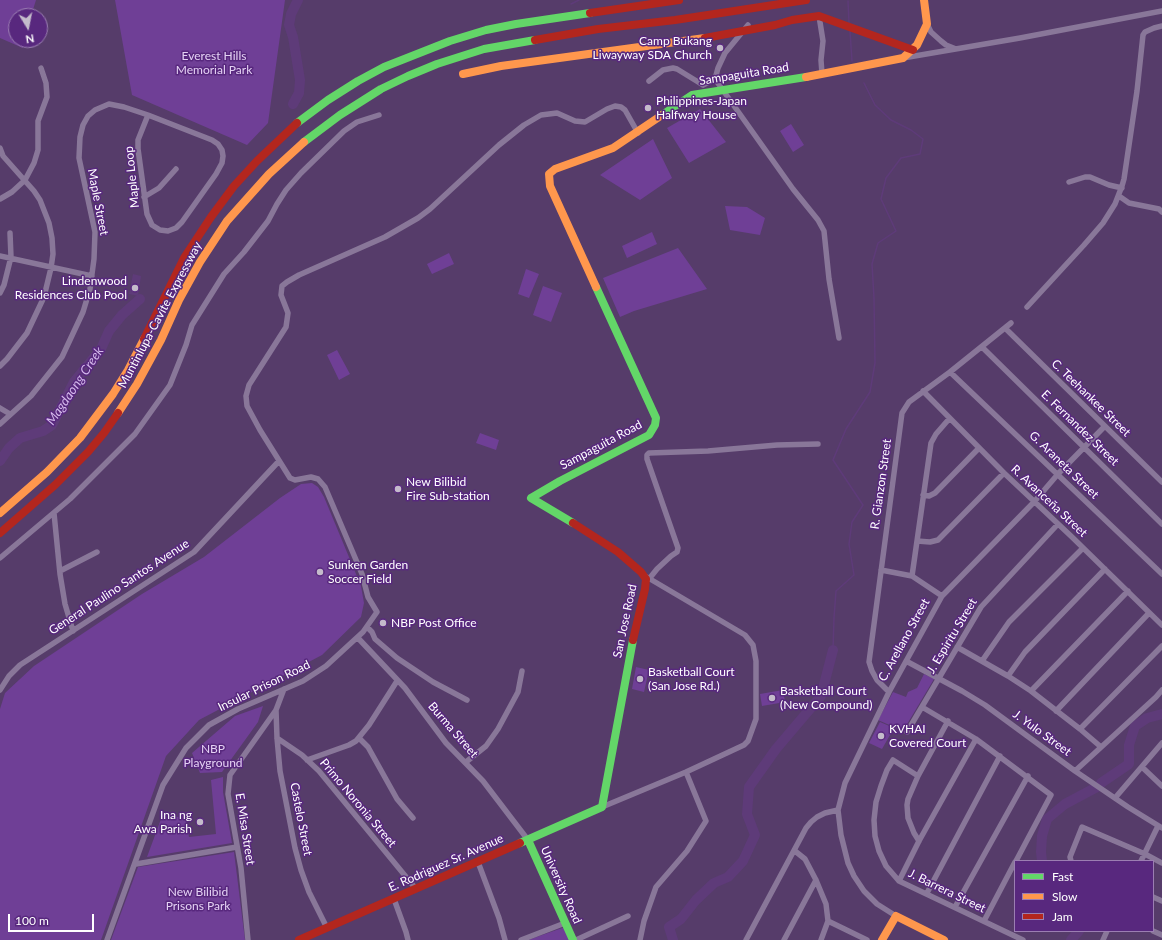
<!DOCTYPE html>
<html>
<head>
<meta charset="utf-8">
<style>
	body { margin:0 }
	#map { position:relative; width:1162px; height:940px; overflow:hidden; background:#563c6a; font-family:Lato,sans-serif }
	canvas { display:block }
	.legend { position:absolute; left:1014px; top:860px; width:140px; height:72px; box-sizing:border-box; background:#58287e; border:1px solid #9b7eb2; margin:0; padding:5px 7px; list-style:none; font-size:12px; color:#fff }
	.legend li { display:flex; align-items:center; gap:8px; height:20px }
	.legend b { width:20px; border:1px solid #9b7eb2 }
	.north { position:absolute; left:8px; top:8px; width:40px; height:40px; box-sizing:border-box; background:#58287e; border:1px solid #9b7eb2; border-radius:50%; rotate:170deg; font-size:11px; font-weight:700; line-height:16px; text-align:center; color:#fff }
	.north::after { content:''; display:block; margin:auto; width:14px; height:18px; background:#c4bbcb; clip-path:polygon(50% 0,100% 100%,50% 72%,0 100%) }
	.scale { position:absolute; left:8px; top:914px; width:86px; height:18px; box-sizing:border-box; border:2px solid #fff; border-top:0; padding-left:5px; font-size:12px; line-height:14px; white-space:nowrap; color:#fff; -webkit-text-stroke:3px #58287e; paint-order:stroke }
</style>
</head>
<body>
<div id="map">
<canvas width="1162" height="940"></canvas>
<ul class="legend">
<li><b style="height:5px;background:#63d668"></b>Fast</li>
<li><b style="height:5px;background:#ff974d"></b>Slow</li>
<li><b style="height:5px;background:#b3261e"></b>Jam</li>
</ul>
<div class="north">N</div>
<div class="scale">100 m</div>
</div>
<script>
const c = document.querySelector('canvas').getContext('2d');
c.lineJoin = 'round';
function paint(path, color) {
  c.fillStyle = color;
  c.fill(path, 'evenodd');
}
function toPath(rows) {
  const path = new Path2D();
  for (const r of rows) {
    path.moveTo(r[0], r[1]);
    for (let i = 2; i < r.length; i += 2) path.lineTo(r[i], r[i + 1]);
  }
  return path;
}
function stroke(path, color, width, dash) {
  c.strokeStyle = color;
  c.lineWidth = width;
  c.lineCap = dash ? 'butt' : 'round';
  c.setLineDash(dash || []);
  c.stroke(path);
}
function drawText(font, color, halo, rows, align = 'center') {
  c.font = font + ' Lato,sans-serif';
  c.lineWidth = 3;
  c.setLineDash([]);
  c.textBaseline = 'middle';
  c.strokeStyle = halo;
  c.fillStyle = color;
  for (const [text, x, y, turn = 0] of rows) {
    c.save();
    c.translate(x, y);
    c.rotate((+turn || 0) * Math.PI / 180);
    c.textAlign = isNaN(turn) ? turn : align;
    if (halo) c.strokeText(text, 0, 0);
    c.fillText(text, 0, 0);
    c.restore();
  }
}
paint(toPath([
	[0,0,36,0,31,16,16,16,16,40,25,40,23,48,0,38],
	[115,0,285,0,268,123,247,145,132,95],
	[700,109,726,142,689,163,667,128],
	[791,124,804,145,793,152,780,131],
	[653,139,672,178,640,200,600,175],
	[725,206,747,207,765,218,760,235,730,230],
	[652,232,657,244,627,258,622,246],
	[678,248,707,289,634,311,620,317,603,278],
	[449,253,454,264,432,274,427,264],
	[526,269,539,274,529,298,518,294],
	[543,286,562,293,551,322,533,315],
	[337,350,350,374,339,380,327,355],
	[480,433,499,440,496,450,476,443],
	[312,483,318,487,324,497,361,586,364,603,361,617,322,655,199,720,166,756,101,940,0,940,0,709,5,693,34,666,142,594,204,557,280,498,301,484],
	[636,667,649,670,644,692,632,689],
	[924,674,934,679,903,731,878,720,893,692,906,697,908,692,917,688],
	[783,690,785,702,762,706,760,694],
	[263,706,258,722,222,772,200,773,192,753,235,716],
	[880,722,894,728,882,749,869,743],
	[223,777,223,792,232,843,147,857,161,819,185,816,189,837,216,834,211,780],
	[234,852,245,940,111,940,138,867],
	[565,927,570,940,528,940]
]), '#6f3f96');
paint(toPath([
	[133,274,141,276,138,296,129,294]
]), '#5e3b79');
stroke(toPath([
	[848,1,849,23],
	[571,4,579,0],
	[850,31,852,61],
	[833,650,834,618,836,591,854,575,849,544,852,522,863,505,833,460,846,429,870,392,875,363,874,298,872,264,878,243,896,231,881,199,886,178,901,158,920,154,923,139,911,130,891,120,875,105,864,83]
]), '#5e3b79', 1.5);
stroke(toPath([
	[293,104,299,93,300,80,293,37,289,25,291,14,298,0],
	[0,461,9,448,20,438,43,431,52,425,74,382,101,349,109,331,122,315,140,299],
	[1101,783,1129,764,1129,745,1135,726,1147,718,1162,714],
	[1042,861,1041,852,1042,836,1047,819,1065,804,1097,787],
	[673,940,669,927,681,919,696,900,714,883,728,877,743,861,755,835,747,814,749,787,776,749,821,696,833,650],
	[1071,940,1079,931]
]), '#5e3b79', 10);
stroke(toPath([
	[819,16,823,41,821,60,822,74],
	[927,24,931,32,941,41,946,45,956,49],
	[748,25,725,53,718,68,715,79,793,189,818,220,824,231,829,279,839,338],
	[903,58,1020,38,1162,11],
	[649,81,663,70,673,68,677,69,703,85],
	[703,85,715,79],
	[148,115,212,140,218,144,222,150,223,156,222,163,216,174,182,222,176,228,168,231,160,230,152,225,147,214,138,149,138,140,148,115],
	[0,148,3,156,34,191,40,200,49,223,52,238,53,254,51,268,44,297,27,333,7,359,0,366],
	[1069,182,1085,177,1090,177,1109,185,1122,188],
	[1119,196,1129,203,1159,209,1162,212],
	[144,197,159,188,176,169],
	[0,199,12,192,25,180,34,163,38,150,38,121,47,97,46,83,41,68],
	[0,256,92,276],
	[0,293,4,285,11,257,10,233],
	[1027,307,1084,245,1103,223,1115,204,1122,186,1124,179,1137,91,1143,35,1145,32,1154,28,1162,26],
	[1005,328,1162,482],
	[982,347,1162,524],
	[950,372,1162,574],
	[923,391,1004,473,1072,537,1162,625],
	[0,408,10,414],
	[0,424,31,396,62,357,83,312,90,289,94,259,95,232,79,158,80,137,83,125,88,116,95,110,109,104,124,107,148,115],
	[923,495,929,496,935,493,979,448],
	[54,513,60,574,65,604,73,631],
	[917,541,930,542,938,540,1004,473],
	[0,558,70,499,135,434,170,385,186,345,192,325,224,274,244,252,268,221,277,204,286,190,301,173,344,131,357,122,379,115],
	[881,570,912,576,942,596],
	[60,571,97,552],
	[912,576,931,443,936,434,949,419],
	[649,579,657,569,671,556,677,552,678,548,647,459,647,455,649,453,708,451,777,445,818,444],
	[367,627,372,632,375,639,397,658,433,682,467,700],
	[358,638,405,688,446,743,483,781,528,840],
	[957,647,1008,676,1031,691,1080,729,1101,747],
	[906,661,962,691,985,705,1075,771,1128,807,1162,828],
	[982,661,1009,622,1083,548],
	[1008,676,1025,652,1105,569],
	[0,690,9,676,20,665,194,552,279,461],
	[1031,691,1128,591],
	[889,692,877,680,872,671,869,662,902,413,909,402,950,372,1011,323],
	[922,707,976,739,1051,795,1016,861],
	[276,710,277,738,280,771,295,848,301,870,309,892,327,928],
	[1056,711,1149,613],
	[1080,729,1162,646],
	[907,732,981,607,1058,524],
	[277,738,302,755,319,771,416,889],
	[359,738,368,747,397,799,413,818],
	[307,760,349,745,356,741,369,725,397,681],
	[466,762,486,746,498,729,518,692,522,671],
	[1142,767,1162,786],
	[1075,771,1156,697,1162,690],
	[918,776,893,760,887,770,881,786,876,802,874,820,875,836,879,851,886,866,899,881,1023,940],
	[1115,798,1162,743],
	[602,807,686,772,744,745,748,741,756,719,756,661,753,645,745,635,645,576],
	[919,841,914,833,908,818,907,805,908,799,918,776,948,721],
	[795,851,805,859,816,880,826,904,828,921,821,940],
	[1071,861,1070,857,1082,827,1145,854,1162,863],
	[1141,861,1158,826],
	[478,862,499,918,505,940],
	[136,864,237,847],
	[899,881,919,841,976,739],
	[927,893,1000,756],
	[1153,897,1162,901],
	[394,899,406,932,408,940],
	[955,907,1028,776],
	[896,916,877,904,864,891,854,876,848,863,841,835,838,810,845,783,889,692,942,596,1034,502,1058,474,1104,427],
	[828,921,867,940],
	[984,921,1015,862],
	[1153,931,1162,935],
	[107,940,163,785,186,748,209,725,238,709,303,681,326,666,363,632,377,612,368,597,362,574,325,487,318,479,311,477,295,480,290,478,260,430,247,406,246,396,249,385,286,327,288,313,281,295,282,286,287,282,299,275,385,237,418,218,430,209,499,145,524,125,541,115,557,113,575,121,585,122,607,109,615,106,621,107,625,110,638,133],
	[248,940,241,868,228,794,230,775,276,710,284,689],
	[521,940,565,923],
	[576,940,628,916],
	[640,940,644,921,656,887,687,851,706,821,686,772],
	[746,940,806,828,811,822,817,817,825,813,838,810],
	[784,940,816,880],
	[1103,940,1107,931]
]), '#897799', 5.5);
stroke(toPath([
	[662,115,692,95,806,77],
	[297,123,328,100,358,81,384,67,450,41,486,30,516,24,590,13],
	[304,142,340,115,381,89,408,76,437,64,484,49,535,40],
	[573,523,531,498,560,481,649,435,655,425,656,418,596,287],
	[528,840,573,940],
	[520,843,602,807,633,640]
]), '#63d668', 8);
stroke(toPath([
	[463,74,501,66,705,38],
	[806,77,903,58,917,45,927,24,924,0],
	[596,287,550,186,549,174,555,169,613,148,662,115],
	[118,413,137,384,161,340,179,300,200,262,227,221,269,174,304,142],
	[0,513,47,472,80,438,113,394,128,370,144,339],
	[882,940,896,916,944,940]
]), '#ff974d', 8);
stroke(toPath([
	[590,13,679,0],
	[705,38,775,25,792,20,819,16,913,50],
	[535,40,598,29,675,20,806,0],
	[144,339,184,258,211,217,234,186,257,161,297,123],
	[573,523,618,552,641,572,646,579,645,589,633,640],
	[0,533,55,485,88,452,104,433,118,413],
	[299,940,520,843]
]), '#b3261e', 8);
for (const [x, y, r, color] of [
	[720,48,4,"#c4bbcb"],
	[648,108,4,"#c4bbcb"],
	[135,288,4,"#c4bbcb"],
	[398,489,4,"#c4bbcb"],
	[320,572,4,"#c4bbcb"],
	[383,623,4,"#c4bbcb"],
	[640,679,4,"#c4bbcb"],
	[772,698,4,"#c4bbcb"],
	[881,736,4,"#c4bbcb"],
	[200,822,4,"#c4bbcb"]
]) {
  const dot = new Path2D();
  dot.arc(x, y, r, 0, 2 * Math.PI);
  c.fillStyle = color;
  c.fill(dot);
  stroke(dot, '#58287e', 1.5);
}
drawText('12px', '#fff', '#58287e', [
	["Camp Bukang",712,41,"right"],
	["Liwayway SDA Church",712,55,"right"],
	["Philippines-Japan",656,101],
	["Halfway House",656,115],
	["Lindenwood",127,281,"right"],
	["Residences Club Pool",127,295,"right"],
	["New Bilibid",406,482],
	["Fire Sub-station",406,496],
	["Sunken Garden",328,565],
	["Soccer Field",328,579],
	["NBP Post Office",391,623],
	["Basketball Court",648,672],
	["(San Jose Rd.)",648,686],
	["Basketball Court",780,691],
	["(New Compound)",780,705],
	["KVHAI",889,729],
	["Covered Court",889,743],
	["Ina ng",192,815,"right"],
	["Awa Parish",192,829,"right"]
], 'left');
drawText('12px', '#e4d1f4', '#58287e', [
	["Everest Hills",214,56],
	["Memorial Park",214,70],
	["NBP",213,749],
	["Playground",213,763],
	["New Bilibid",198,892],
	["Prisons Park",198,906]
]);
drawText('12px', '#fff', '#58287e', [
	["Sampaguita Road",744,74,-9],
	["Maple Loop",132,177,-96],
	["Maple Street",98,202,79],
	["Muntinlupa-Cavite Expressway",160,315,-62],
	["C. Teehankee Street",1091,398,44],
	["E. Fernandez Street",1080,428,44],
	["Sampaguita Road",601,445,-28],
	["G. Araneta Street",1064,465,44],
	["R. Gianzon Street",881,484,-82],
	["R. Avanceña Street",1049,501,43],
	["General Paulino Santos Avenue",119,587,-33],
	["San Jose Road",625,621,-78],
	["J. Espiritu Street",952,636,-59],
	["C. Arellano Street",904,640,-61],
	["Insular Prison Road",264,686,-26],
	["Burma Street",453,730,49],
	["J. Yulo Street",1042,733,36],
	["Primo Noronia Street",358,803,50],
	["Castelo Street",301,819,79],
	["E. Misa Street",245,829,81],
	["E. Rodriguez Sr. Avenue",446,863,-24],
	["University Road",561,885,66],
	["J. Barrera Street",947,891,26]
]);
drawText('italic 13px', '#d5b9ec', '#58287e', [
	["Magdaong Creek",75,386,-56]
]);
</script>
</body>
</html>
